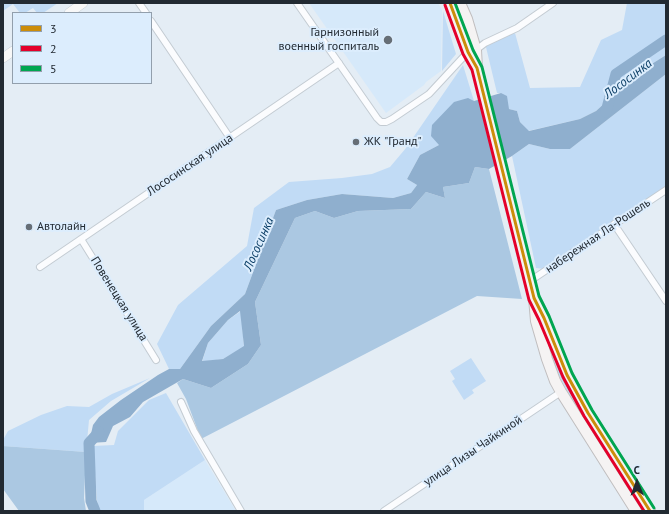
<!DOCTYPE html>
<html>
<head>
<meta charset="utf-8">
<style>
	body { margin:0 }
	#map { position:relative; width:669px; height:514px; overflow:hidden; background:#e4edf5; font-family:"PT Sans",sans-serif }
	canvas { display:block }
	.frame { position:absolute; inset:0; border:4px solid #222a32; pointer-events:none }
	.legend { position:absolute; left:12px; top:12px; width:140px; height:72px; box-sizing:border-box; background:#dcedfd; border:1px solid #929fac; margin:0; padding:5px 7px; list-style:none; font-size:12px; color:#222a32 }
	.legend li { display:flex; align-items:center; gap:8px; height:20px }
	.legend b { width:20px; border:1px solid #929fac }
	.north { position:absolute; left:617px; top:462px; width:40px; height:40px; -webkit-text-stroke:3px #dcedfd; paint-order:stroke; rotate:359deg; font-size:11px; font-weight:700; line-height:16px; text-align:center; color:#222a32 }
	.north::after { content:''; display:block; margin:auto; width:14px; height:18px; background:#222a32; clip-path:polygon(50% 0,100% 100%,50% 72%,0 100%) }
</style>
</head>
<body>
<div id="map">
<canvas width="669" height="514"></canvas>
<div class="frame"></div>
<ul class="legend">
<li><b style="height:5px;background:#cc8d0a"></b>3</li>
<li><b style="height:5px;background:#e4002b"></b>2</li>
<li><b style="height:5px;background:#00a651"></b>5</li>
</ul>
<div class="north">С</div>
</div>
<script>
const c = document.querySelector('canvas').getContext('2d');
c.lineJoin = 'round';
function paint(path, color) {
  c.fillStyle = color;
  c.fill(path, 'evenodd');
}
function toPath(rows) {
  const path = new Path2D();
  for (const r of rows) {
    path.moveTo(r[0], r[1]);
    for (let i = 2; i < r.length; i += 2) path.lineTo(r[i], r[i + 1]);
  }
  return path;
}
function stroke(path, color, width, dash) {
  c.strokeStyle = color;
  c.lineWidth = width;
  c.lineCap = dash ? 'butt' : 'round';
  c.setLineDash(dash || []);
  c.stroke(path);
}
function drawText(font, color, halo, rows, align = 'center') {
  c.font = font + ' "PT Sans",sans-serif';
  c.lineWidth = 4;
  c.setLineDash([]);
  c.textBaseline = 'middle';
  c.strokeStyle = halo;
  c.fillStyle = color;
  for (const [text, x, y, turn = 0] of rows) {
    c.save();
    c.translate(x, y);
    c.rotate((+turn || 0) * Math.PI / 180);
    c.textAlign = isNaN(turn) ? turn : align;
    if (halo) c.strokeText(text, 0, 0);
    c.fillText(text, 0, 0);
    c.restore();
  }
}
paint(toPath([
	[309,3,438,3,442,10,441,71,426,82,424,85,386,113],
	[205,460,236,511,144,511,144,500]
]), '#d6e9fa');
paint(toPath([
	[3,3,58,3,43,13,37,13,33,8,25,13,20,13,13,4,3,11],
	[627,3,666,3,666,55,639,72,596,111,580,119,528,131,520,122,517,111,509,109,501,93,497,93,485,43,515,33,530,88,580,87,601,40,622,30],
	[443,11,456,54,442,71],
	[463,65,474,101,439,145,420,155,407,179,417,185,411,193,393,198,342,194,307,200,276,210,245,294,211,326,180,369,169,369,157,344,178,305,247,246,254,208,289,182,342,178,372,174,390,167,406,148],
	[666,74,666,186,544,269,536,268,512,156,529,144,550,149,570,149],
	[241,311,244,347,223,359,202,362,208,343,228,320],
	[553,354,561,375,586,420,585,421,584,421,559,376,551,355],
	[471,358,486,381,472,390,474,393,464,400,452,381,455,379,450,371],
	[150,378,111,401,89,420,86,452,3,446,3,440,8,431,41,415,67,406,89,407,112,394],
	[166,393,205,460,144,500,144,511,99,511,97,500,93,446,114,445,118,431,149,400]
]), '#c1dbf5');
paint(toPath([
	[475,167,489,169,522,299,477,296,201,439,186,399,177,383,183,379,211,388,248,364,261,345,255,302,295,218,315,211,334,218,358,211,411,209,426,192,445,198,443,187,469,183],
	[3,446,86,452,84,498,86,511,19,511,3,489]
]), '#abc8e2');
paint(toPath([
	[666,55,666,74,570,149,550,149,529,144,512,156,489,169,475,167,469,183,443,187,445,198,426,192,411,209,358,211,334,218,315,211,295,218,255,302,261,345,248,364,211,388,183,379,143,402,130,417,113,426,106,442,89,443,93,425,99,417,121,400,158,375,169,369,180,369,211,326,245,294,276,210,307,200,342,194,393,198,411,193,417,185,407,179,420,155,439,145,431,136,432,125,454,102,468,98,474,101,501,93,507,96,509,109,517,111,520,122,529,131,580,119,596,111,639,72],
	[240,311,244,346,223,359,202,361,208,343,228,320]
]), '#8fafce');
stroke(toPath([
	[606,112,616,74,666,40],
	[95,511,91,501,89,443,99,432]
]), '#8fafce', 11);
const minor = toPath([
	[139,3,146,13],
	[297,3,377,118,381,122,386,122,392,119,429,94,468,52],
	[151,21,230,138],
	[476,50,485,43,517,28,553,3],
	[614,224,666,301],
	[81,239,156,360],
	[40,267,339,63],
	[530,281,666,190],
	[181,402,194,431,241,511],
	[384,511,561,392]
]);
const secondary = toPath([
	[69,13,83,3],
	[3,58,13,51]
]);
const primary = toPath([
	[450,3,468,52,476,66],
	[460,3,467,19,476,50,477,68,534,298,536,321,547,359,555,381,561,392,636,511],
	[536,302,544,318,567,375,588,413,650,511]
]);
stroke(minor, '#c3cbd2', 8);
stroke(secondary, '#c3cbd2', 10);
stroke(primary, '#c0bebf', 12);
stroke(minor, '#fbfcfe', 6);
stroke(secondary, '#f8f8f8', 9);
stroke(primary, '#f5f3f3', 10);
stroke(toPath([
	[450,3,468,52,477,68,534,298,544,318,567,375,588,413,650,511]
]), '#cc8d0a', 3);
stroke(toPath([
	[445,5,463,54,472,70,529,300,539,320,563,377,584,416,644,511]
]), '#e4002b', 3);
stroke(toPath([
	[455,3,473,50,482,67,539,296,549,316,572,373,592,410,654,508]
]), '#00a651', 3);
for (const [x, y, r, color] of [
	[388,40,5,"#666e76"],
	[356,142,4,"#666e76"],
	[29,227,4,"#666e76"]
]) {
  const dot = new Path2D();
  dot.arc(x, y, r, 0, 2 * Math.PI);
  c.fillStyle = color;
  c.fill(dot);
  stroke(dot, '#dcedfd', 1.5);
}
drawText('12px', '#222a32', '#dcedfd', [
	["Гарнизонный",379,33,"right"],
	["военный госпиталь",379,47,"right"],
	["ЖК \"Гранд\"",364,142],
	["Автолайн",37,227]
], 'left');
drawText('12px', '#222a32', '#dcedfd', [
	["Лососинская улица",190,165,-34],
	["набережная Ла-Рошель",598,236,-34],
	["Повенецкая улица",119,299,58],
	["улица Лизы Чайкиной",473,451,-34]
]);
drawText('italic 13px', '#0a3d65', '#dcedfd', [
	["Лососинка",628,79,-37],
	["Лососинка",259,244,-66]
]);
</script>
</body>
</html>
